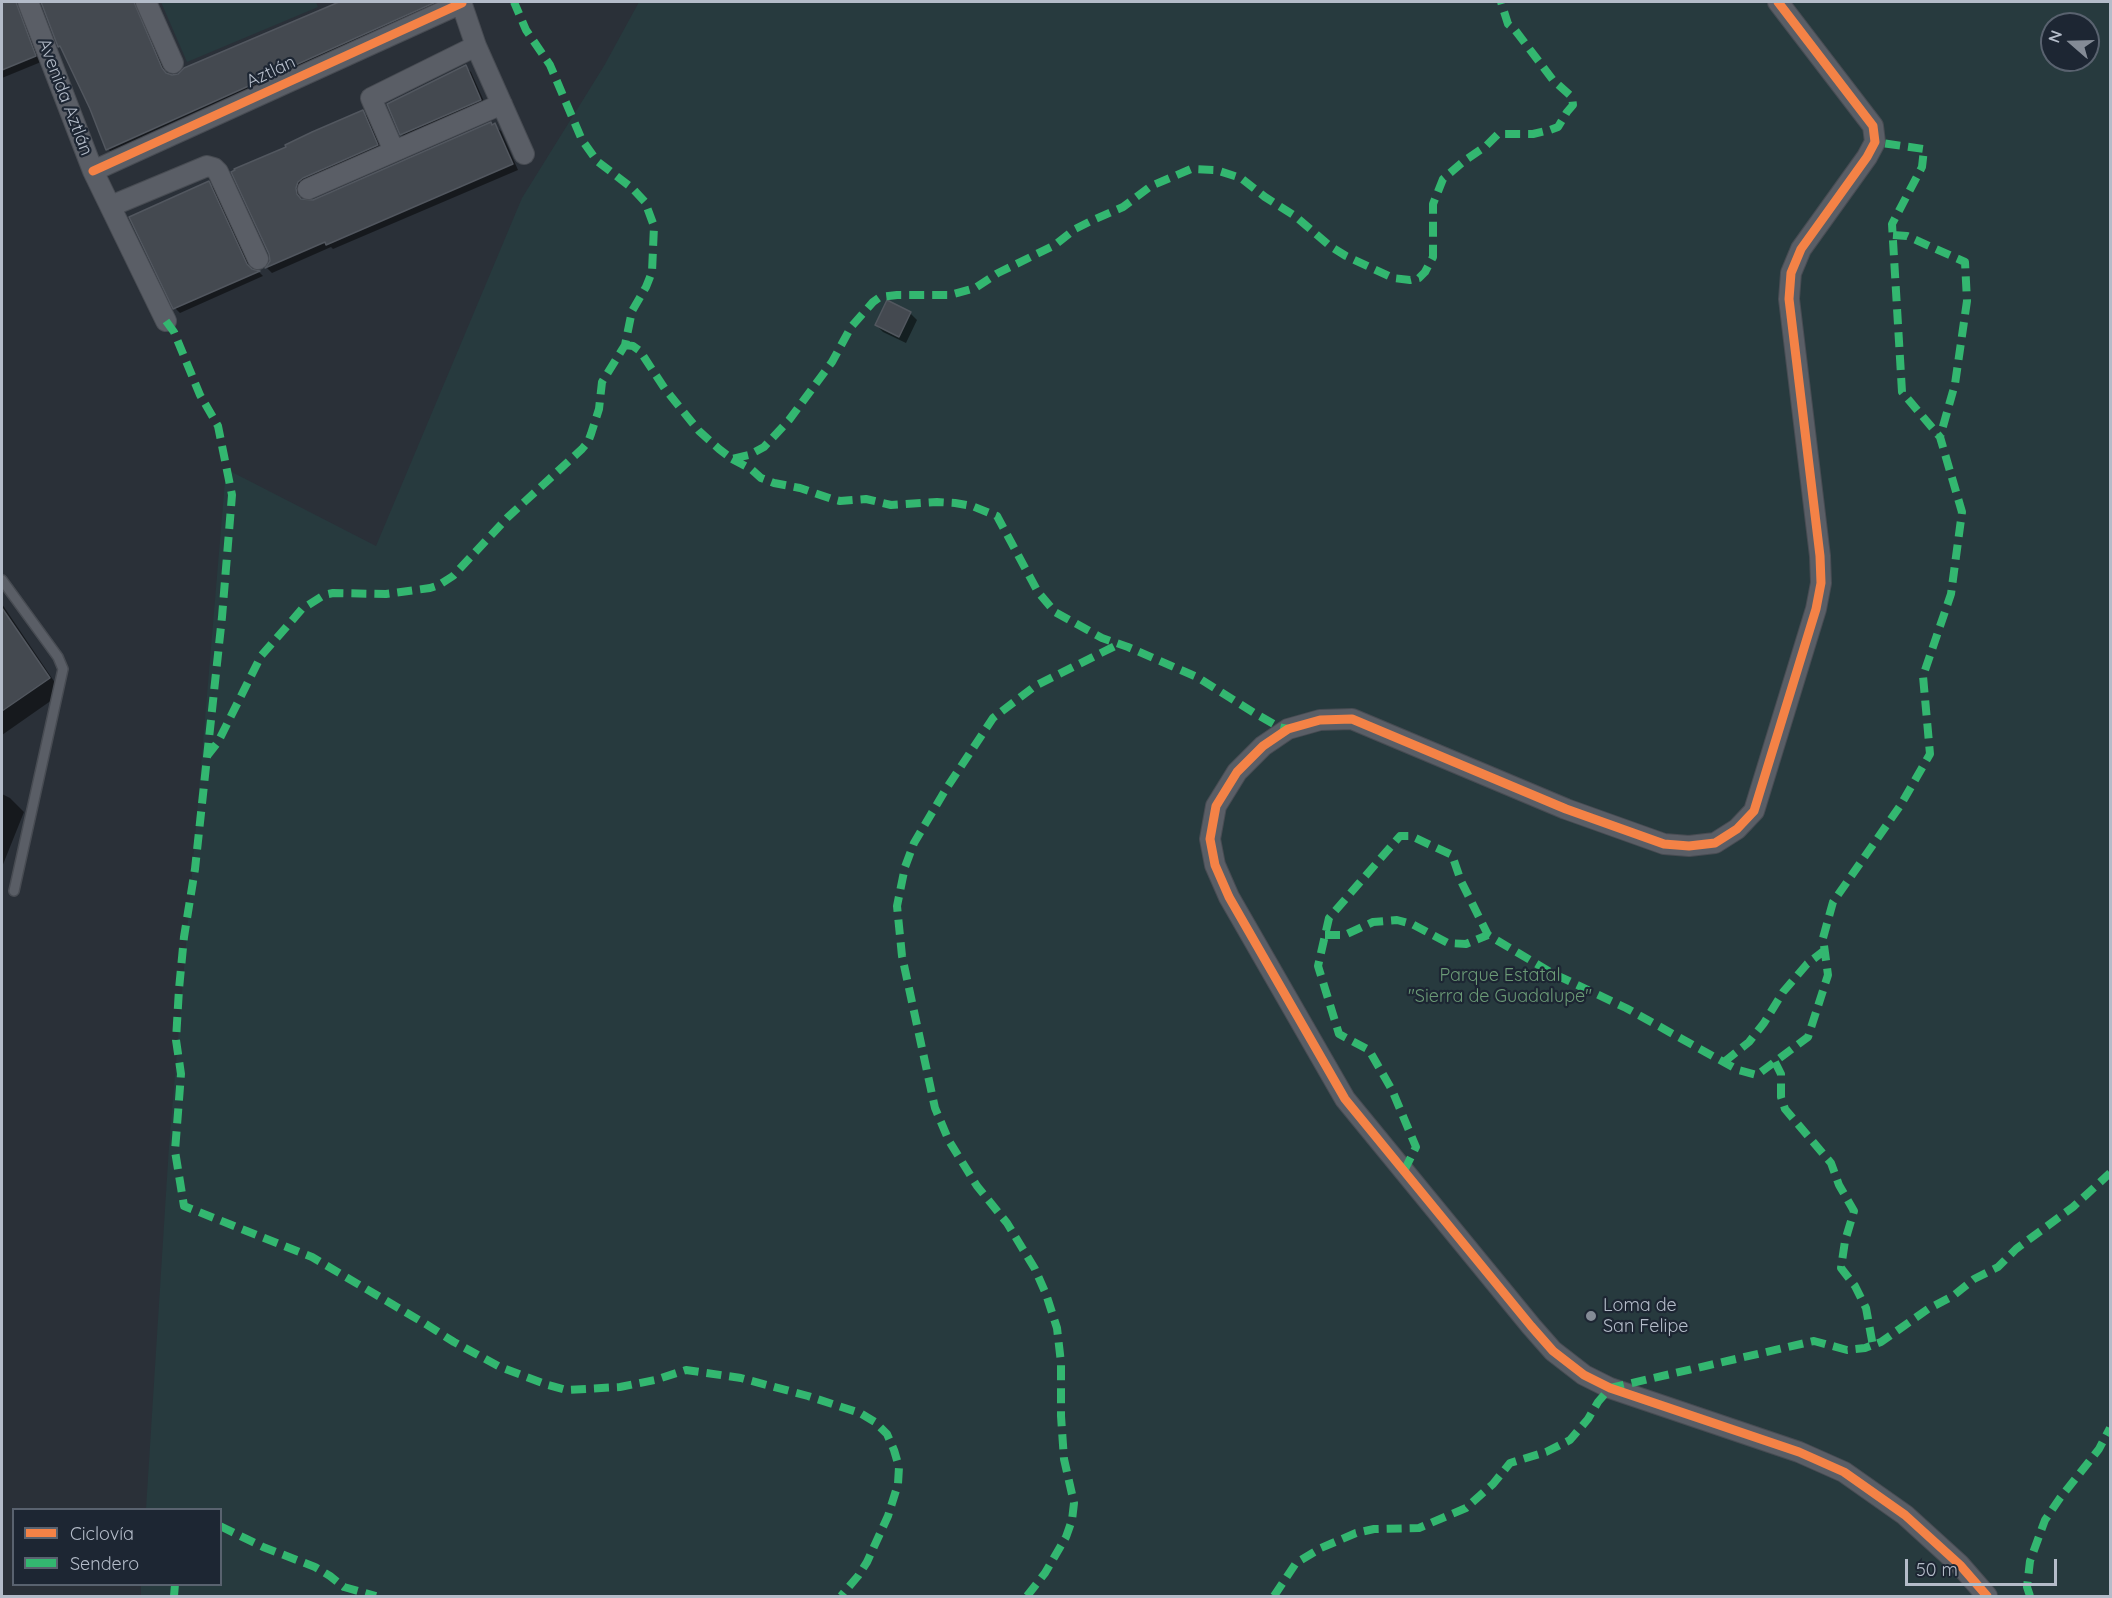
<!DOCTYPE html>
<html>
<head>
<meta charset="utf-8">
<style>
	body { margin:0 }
	#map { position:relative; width:2112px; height:1598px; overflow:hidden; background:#2a3038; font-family:Quicksand,sans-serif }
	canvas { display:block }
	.frame { position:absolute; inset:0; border:3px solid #b4bcc9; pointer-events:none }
	.legend { position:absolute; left:12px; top:1508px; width:210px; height:78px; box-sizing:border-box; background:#1d2633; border:2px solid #59626f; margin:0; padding:8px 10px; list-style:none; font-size:18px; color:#b4bcc9 }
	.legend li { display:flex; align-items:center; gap:12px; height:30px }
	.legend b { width:30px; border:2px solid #59626f }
	.north { position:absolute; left:2040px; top:12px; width:60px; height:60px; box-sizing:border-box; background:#1d2633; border:2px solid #59626f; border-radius:50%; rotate:290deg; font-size:16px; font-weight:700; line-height:24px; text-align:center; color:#b4bcc9 }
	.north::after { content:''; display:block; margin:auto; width:21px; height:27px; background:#848b96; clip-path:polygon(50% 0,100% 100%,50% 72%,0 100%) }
	.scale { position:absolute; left:1905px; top:1559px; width:152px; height:27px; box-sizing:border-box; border:3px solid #b4bcc9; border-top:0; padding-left:8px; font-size:18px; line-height:21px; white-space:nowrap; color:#b4bcc9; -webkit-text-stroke:4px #1d2633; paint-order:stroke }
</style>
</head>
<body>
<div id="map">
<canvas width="2112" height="1598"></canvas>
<div class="frame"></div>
<ul class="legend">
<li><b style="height:8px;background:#f48246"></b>Ciclovía</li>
<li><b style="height:8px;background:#33b770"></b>Sendero</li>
</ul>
<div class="north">N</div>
<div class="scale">50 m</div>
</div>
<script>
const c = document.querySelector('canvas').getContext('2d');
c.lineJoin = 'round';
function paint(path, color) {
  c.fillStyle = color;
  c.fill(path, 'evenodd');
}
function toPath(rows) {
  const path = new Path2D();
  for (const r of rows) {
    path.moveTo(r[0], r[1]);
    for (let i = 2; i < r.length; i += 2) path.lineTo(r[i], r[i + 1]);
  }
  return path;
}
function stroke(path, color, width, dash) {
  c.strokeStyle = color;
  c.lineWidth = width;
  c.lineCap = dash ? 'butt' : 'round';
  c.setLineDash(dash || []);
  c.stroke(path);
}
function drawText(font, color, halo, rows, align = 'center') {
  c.font = font + ' Quicksand,sans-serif';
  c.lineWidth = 4.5;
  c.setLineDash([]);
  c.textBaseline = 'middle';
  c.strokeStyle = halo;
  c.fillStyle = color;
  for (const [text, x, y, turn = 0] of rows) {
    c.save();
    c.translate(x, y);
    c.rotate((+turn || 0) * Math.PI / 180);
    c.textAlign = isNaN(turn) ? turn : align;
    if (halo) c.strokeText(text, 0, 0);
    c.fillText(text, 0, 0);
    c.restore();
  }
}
paint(toPath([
	[161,2,316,2,318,7,187,62],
	[639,2,2110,2,2110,1596,141,1596,141,1585,220,1584,220,1510,146,1509,169,1146,226,469,376,546,522,198,604,66],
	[2052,24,2088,24,2088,60,2052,60]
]), '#273a3e');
paint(toPath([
	[2,2,23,2,22,12,41,62,2,78],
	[42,2,138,2,140,14,167,75,178,76,184,69,342,2,440,2,442,7,113,154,108,149,91,108,64,50,60,46],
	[465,67,471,72,486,106,407,140,402,135,388,104],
	[363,112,368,117,383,151,301,195,302,200,313,202,491,124,501,131,518,170,333,249,331,247,272,273,267,268,271,261,288,148],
	[209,183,214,188,252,271,259,272,263,276,180,313,175,308],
	[910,313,917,320,906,343,883,332,876,325],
	[2,604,62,693,2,735],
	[2,794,10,798,24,812,2,867]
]), '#0007');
const building = toPath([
	[2,2,16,2,36,56,2,70,2,2],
	[41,2,134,2,162,68,166,73,172,75,178,74,184,68,339,2,436,2,106,150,90,109,60,46,58,47,41,2],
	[466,65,481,100,400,135,387,104,466,65],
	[363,110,378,145,303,178,298,182,296,188,297,194,301,199,313,200,491,122,492,125,495,123,513,164,326,245,325,242,265,268,270,261,269,254,231,172,235,170,234,169,286,147,285,145,312,132,363,110],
	[209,181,247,264,252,269,260,271,173,309,129,217,209,181],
	[887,300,911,312,899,337,875,325,887,300],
	[2,608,50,678,2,711,2,608]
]);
paint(building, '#444950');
stroke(building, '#52575f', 1.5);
const service = toPath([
	[2,580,58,657,63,669,14,891]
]);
const minor = toPath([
	[28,2,93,171,166,321],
	[146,2,173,63],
	[461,2,476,46,524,154],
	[1778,2,1873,126,1875,142,1867,157,1801,249,1791,273,1789,299,1820,556,1821,583,1816,609,1754,811,1737,829,1715,843,1689,846,1664,844,1566,809,1352,719,1320,720,1288,729,1263,746,1237,772,1216,806,1210,839,1215,865,1229,897,1345,1099,1531,1326,1553,1351,1584,1375,1610,1388,1799,1452,1844,1472,1905,1515,1960,1565,1987,1596],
	[394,151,371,98,476,46],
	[93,171,462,3],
	[308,189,502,104],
	[111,206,207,166,214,168,218,172,258,259]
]);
stroke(service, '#484c53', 12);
stroke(minor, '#484c53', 22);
stroke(service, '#5a5e66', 9);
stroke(minor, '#5a5e66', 20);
stroke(toPath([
	[1893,235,1907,236,1965,262,1967,301,1955,384,1940,437],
	[166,321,174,332,200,395,218,426,232,495,222,617,195,869,184,937,179,989,176,1040,181,1074,175,1151,184,1206,312,1257,424,1323,454,1342,500,1367,548,1385,566,1390,620,1387,655,1380,686,1370,741,1378,808,1396,860,1413,875,1422,887,1434,894,1450,899,1467,898,1484,888,1516,867,1562,858,1576,841,1596],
	[625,345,633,346,640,351,665,389,699,431,719,449,732,459,749,455,764,447,789,420,832,362,851,327,873,302,880,297,897,295,950,295,975,288,998,273,1055,245,1075,229,1091,221,1123,207,1151,186,1191,169,1216,170,1241,178,1265,197,1295,216,1330,246,1346,256,1393,278,1410,280,1419,278,1425,272,1433,257,1433,204,1443,179,1464,161,1486,146,1498,134,1533,134,1550,130,1558,127,1567,112,1573,105,1572,97,1553,80,1515,30,1508,24,1501,2],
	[732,459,751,469,761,478,774,483,800,488,832,499,840,501,866,499,891,505,937,502,955,503,972,506,997,516,1038,592,1055,612,1102,638,1128,647,1197,677,1256,714,1279,727,1288,729],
	[207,756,218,742,261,656,302,609,324,595,333,593,386,594,430,588,439,585,453,576,508,517,582,449,588,442,591,434,599,409,602,382,625,345,632,311,646,287,652,272,654,226,645,202,632,188,597,161,582,140,550,65,526,30,514,2],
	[1325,935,1345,935,1373,922,1397,920,1412,924,1448,943,1466,944,1488,935],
	[1724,1062,1749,1042,1764,1023,1783,992,1807,964,1825,950],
	[1775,1062,1781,1074,1781,1097,1785,1109,1831,1163,1839,1185,1854,1211,1845,1241,1841,1268,1855,1286,1866,1308,1873,1346],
	[1404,1171,1416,1147,1392,1090,1369,1050,1339,1034,1318,966,1329,918,1400,836,1411,836,1452,855,1461,881,1488,935,1552,973,1626,1008,1738,1070,1757,1075,1808,1037,1828,975,1823,938,1833,902,1900,806,1930,754,1923,676,1951,594,1962,512,1940,437,1902,392,1892,224,1922,167,1924,149,1875,142],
	[220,1526,263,1547,315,1567,330,1576,344,1587,376,1596],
	[174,1596,175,1584],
	[1027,1596,1045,1573,1066,1537,1072,1520,1074,1503,1064,1459,1061,1416,1061,1363,1057,1328,1046,1294,1035,1269,1007,1223,977,1186,949,1141,935,1108,902,956,897,906,905,867,914,843,946,789,993,718,1035,686,1119,644],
	[1274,1596,1296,1563,1321,1548,1356,1533,1374,1529,1419,1528,1466,1508,1493,1484,1510,1463,1546,1452,1570,1440,1588,1419,1598,1402,1610,1388,1814,1341,1847,1350,1865,1348,1881,1342,1928,1309,1953,1296,1974,1279,1998,1267,2016,1249,2073,1207,2110,1173],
	[2030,1596,2027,1587,2030,1561,2045,1520,2060,1498,2099,1449,2110,1428]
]), '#33b770', 8, [15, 8]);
stroke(toPath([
	[1778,2,1873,126,1875,142,1867,157,1801,249,1791,273,1789,299,1820,556,1821,583,1816,609,1754,811,1737,829,1715,843,1689,846,1664,844,1566,809,1352,719,1320,720,1288,729,1263,746,1237,772,1216,806,1210,839,1215,865,1229,897,1345,1099,1531,1326,1553,1351,1584,1375,1610,1388,1799,1452,1844,1472,1905,1515,1960,1565,1987,1596],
	[93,171,462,3]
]), '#f48246', 9);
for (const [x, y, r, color] of [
	[1591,1316,6,"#848b96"]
]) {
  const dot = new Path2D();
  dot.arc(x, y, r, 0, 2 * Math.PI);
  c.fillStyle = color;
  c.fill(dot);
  stroke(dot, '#1d2633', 2);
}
drawText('18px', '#b4bcc9', '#1d2633', [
	["Aztlán",271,72,-25],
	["Avenida Aztlán",65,97,69]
]);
drawText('18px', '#6b9a76', '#1d2633', [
	["Parque Estatal",1500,976],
	["\"Sierra de Guadalupe\"",1500,997]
]);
drawText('18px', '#b4bcc9', '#1d2633', [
	["Loma de",1603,1306],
	["San Felipe",1603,1327]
], 'left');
</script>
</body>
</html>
